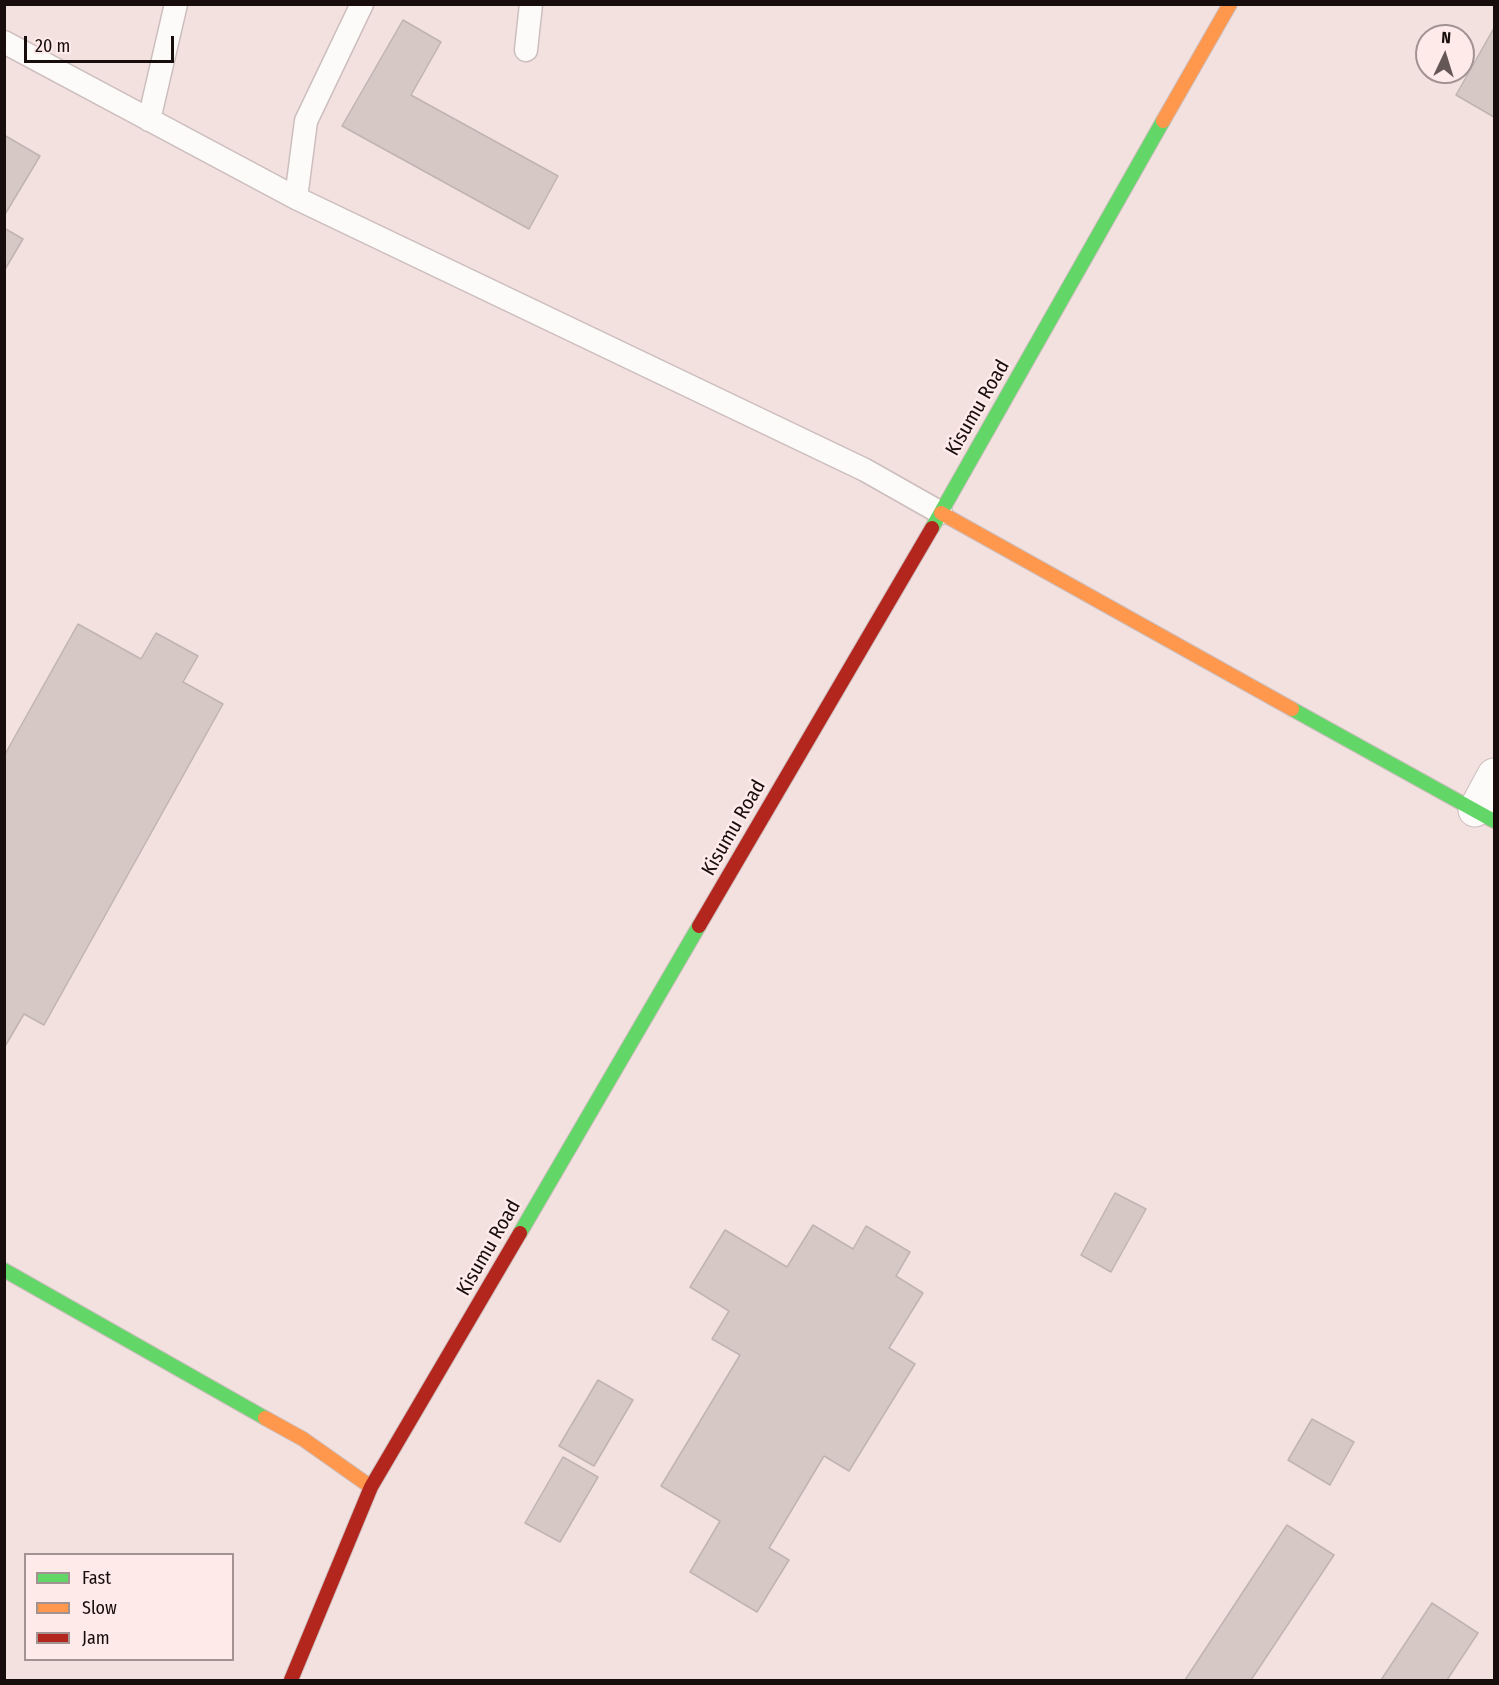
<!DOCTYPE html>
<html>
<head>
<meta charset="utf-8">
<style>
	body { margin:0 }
	#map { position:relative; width:1499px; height:1685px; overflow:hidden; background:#f2e1df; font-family:"Fira Sans Condensed",sans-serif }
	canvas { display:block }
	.frame { position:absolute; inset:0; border:6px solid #170d0c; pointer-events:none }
	.legend { position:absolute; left:24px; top:1553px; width:210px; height:108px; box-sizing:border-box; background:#feebe9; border:2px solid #a29291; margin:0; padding:8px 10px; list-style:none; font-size:18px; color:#170d0c }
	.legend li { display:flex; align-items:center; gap:12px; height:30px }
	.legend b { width:30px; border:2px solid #a29291 }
	.north { position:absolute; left:1415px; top:24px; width:60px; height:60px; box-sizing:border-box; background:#feebe9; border:2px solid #a29291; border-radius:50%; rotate:4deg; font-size:16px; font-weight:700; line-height:24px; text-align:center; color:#170d0c }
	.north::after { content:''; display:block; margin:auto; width:21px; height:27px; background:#645756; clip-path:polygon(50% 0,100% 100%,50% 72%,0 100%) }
	.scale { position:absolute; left:24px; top:36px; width:150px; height:27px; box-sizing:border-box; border:3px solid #170d0c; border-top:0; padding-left:8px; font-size:18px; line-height:21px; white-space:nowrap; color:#170d0c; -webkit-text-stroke:4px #feebe9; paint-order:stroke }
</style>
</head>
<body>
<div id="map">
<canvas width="1499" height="1685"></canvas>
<div class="frame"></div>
<ul class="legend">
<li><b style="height:8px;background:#63d668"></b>Fast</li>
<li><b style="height:8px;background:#ff974d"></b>Slow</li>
<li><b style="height:8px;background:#b3261e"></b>Jam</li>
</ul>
<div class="north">N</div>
<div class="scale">20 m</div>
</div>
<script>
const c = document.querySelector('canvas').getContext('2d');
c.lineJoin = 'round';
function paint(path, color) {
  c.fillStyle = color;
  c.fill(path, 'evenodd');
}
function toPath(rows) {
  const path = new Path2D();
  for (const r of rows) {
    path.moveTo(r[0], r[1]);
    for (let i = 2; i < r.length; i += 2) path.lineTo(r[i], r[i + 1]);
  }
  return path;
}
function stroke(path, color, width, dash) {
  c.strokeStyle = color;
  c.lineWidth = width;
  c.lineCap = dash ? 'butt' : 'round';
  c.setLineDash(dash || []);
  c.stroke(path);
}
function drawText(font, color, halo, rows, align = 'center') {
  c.font = font + ' "Fira Sans Condensed",sans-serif';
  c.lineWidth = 5;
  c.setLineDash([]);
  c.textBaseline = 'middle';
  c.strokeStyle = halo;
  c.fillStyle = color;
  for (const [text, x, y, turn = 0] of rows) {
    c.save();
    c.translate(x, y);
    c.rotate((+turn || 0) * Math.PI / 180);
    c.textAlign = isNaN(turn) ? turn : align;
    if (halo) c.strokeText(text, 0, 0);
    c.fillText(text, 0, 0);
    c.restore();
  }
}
const building = toPath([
	[403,20,441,42,411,95,558,176,529,229,342,126,403,20],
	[1494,28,1494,117,1456,95,1494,28],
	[4,135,40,156,4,216,4,135],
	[4,228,23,239,4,271,4,228],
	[78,624,141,659,156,633,198,656,183,682,223,704,44,1025,24,1014,4,1048,4,756,78,624],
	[1115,1193,1146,1209,1111,1272,1081,1255,1115,1193],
	[813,1225,853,1249,866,1226,910,1252,896,1276,923,1293,889,1348,915,1364,849,1471,824,1456,769,1548,789,1560,757,1612,690,1572,720,1521,661,1486,740,1355,712,1339,729,1311,690,1287,725,1230,787,1267,813,1225],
	[598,1380,633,1400,594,1466,559,1446,598,1380],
	[1312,1419,1354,1442,1330,1485,1288,1460,1312,1419],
	[563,1457,598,1477,560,1542,525,1523,563,1457],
	[1287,1525,1334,1555,1251,1680,1185,1680,1287,1525],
	[1432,1603,1478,1633,1447,1680,1381,1680,1432,1603]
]);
paint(building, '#d5c8c5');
stroke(building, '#c0b4b1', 1.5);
const lane = toPath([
	[4,42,296,198,865,470,941,513],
	[526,50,531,4],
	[149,120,176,4],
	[296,198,306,121,362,4]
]);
const street = toPath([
	[1475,810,1494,775]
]);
const fast = toPath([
	[932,528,1163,121],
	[1292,709,1494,821],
	[520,1233,699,926],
	[4,1270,265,1418]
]);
const slow = toPath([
	[1163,121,1230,4],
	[941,513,1292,709],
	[265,1418,303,1439,371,1487]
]);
const jam = toPath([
	[699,926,932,528],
	[291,1680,371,1487,520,1233]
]);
stroke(lane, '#ccbebd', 25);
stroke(street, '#ccbebd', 35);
stroke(fast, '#ccbebd', 16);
stroke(slow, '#ccbebd', 16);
stroke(jam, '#ccbebd', 16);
stroke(lane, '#fdfafa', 22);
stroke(street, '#fdfafa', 33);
stroke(fast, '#63d668', 14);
stroke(slow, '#ff974d', 14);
stroke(jam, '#b3261e', 14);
drawText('20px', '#170d0c', '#feebe9', [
	["Kisumu Road",978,408,-60],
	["Kisumu Road",734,828,-60],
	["Kisumu Road",489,1248,-60]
]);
</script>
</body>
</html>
